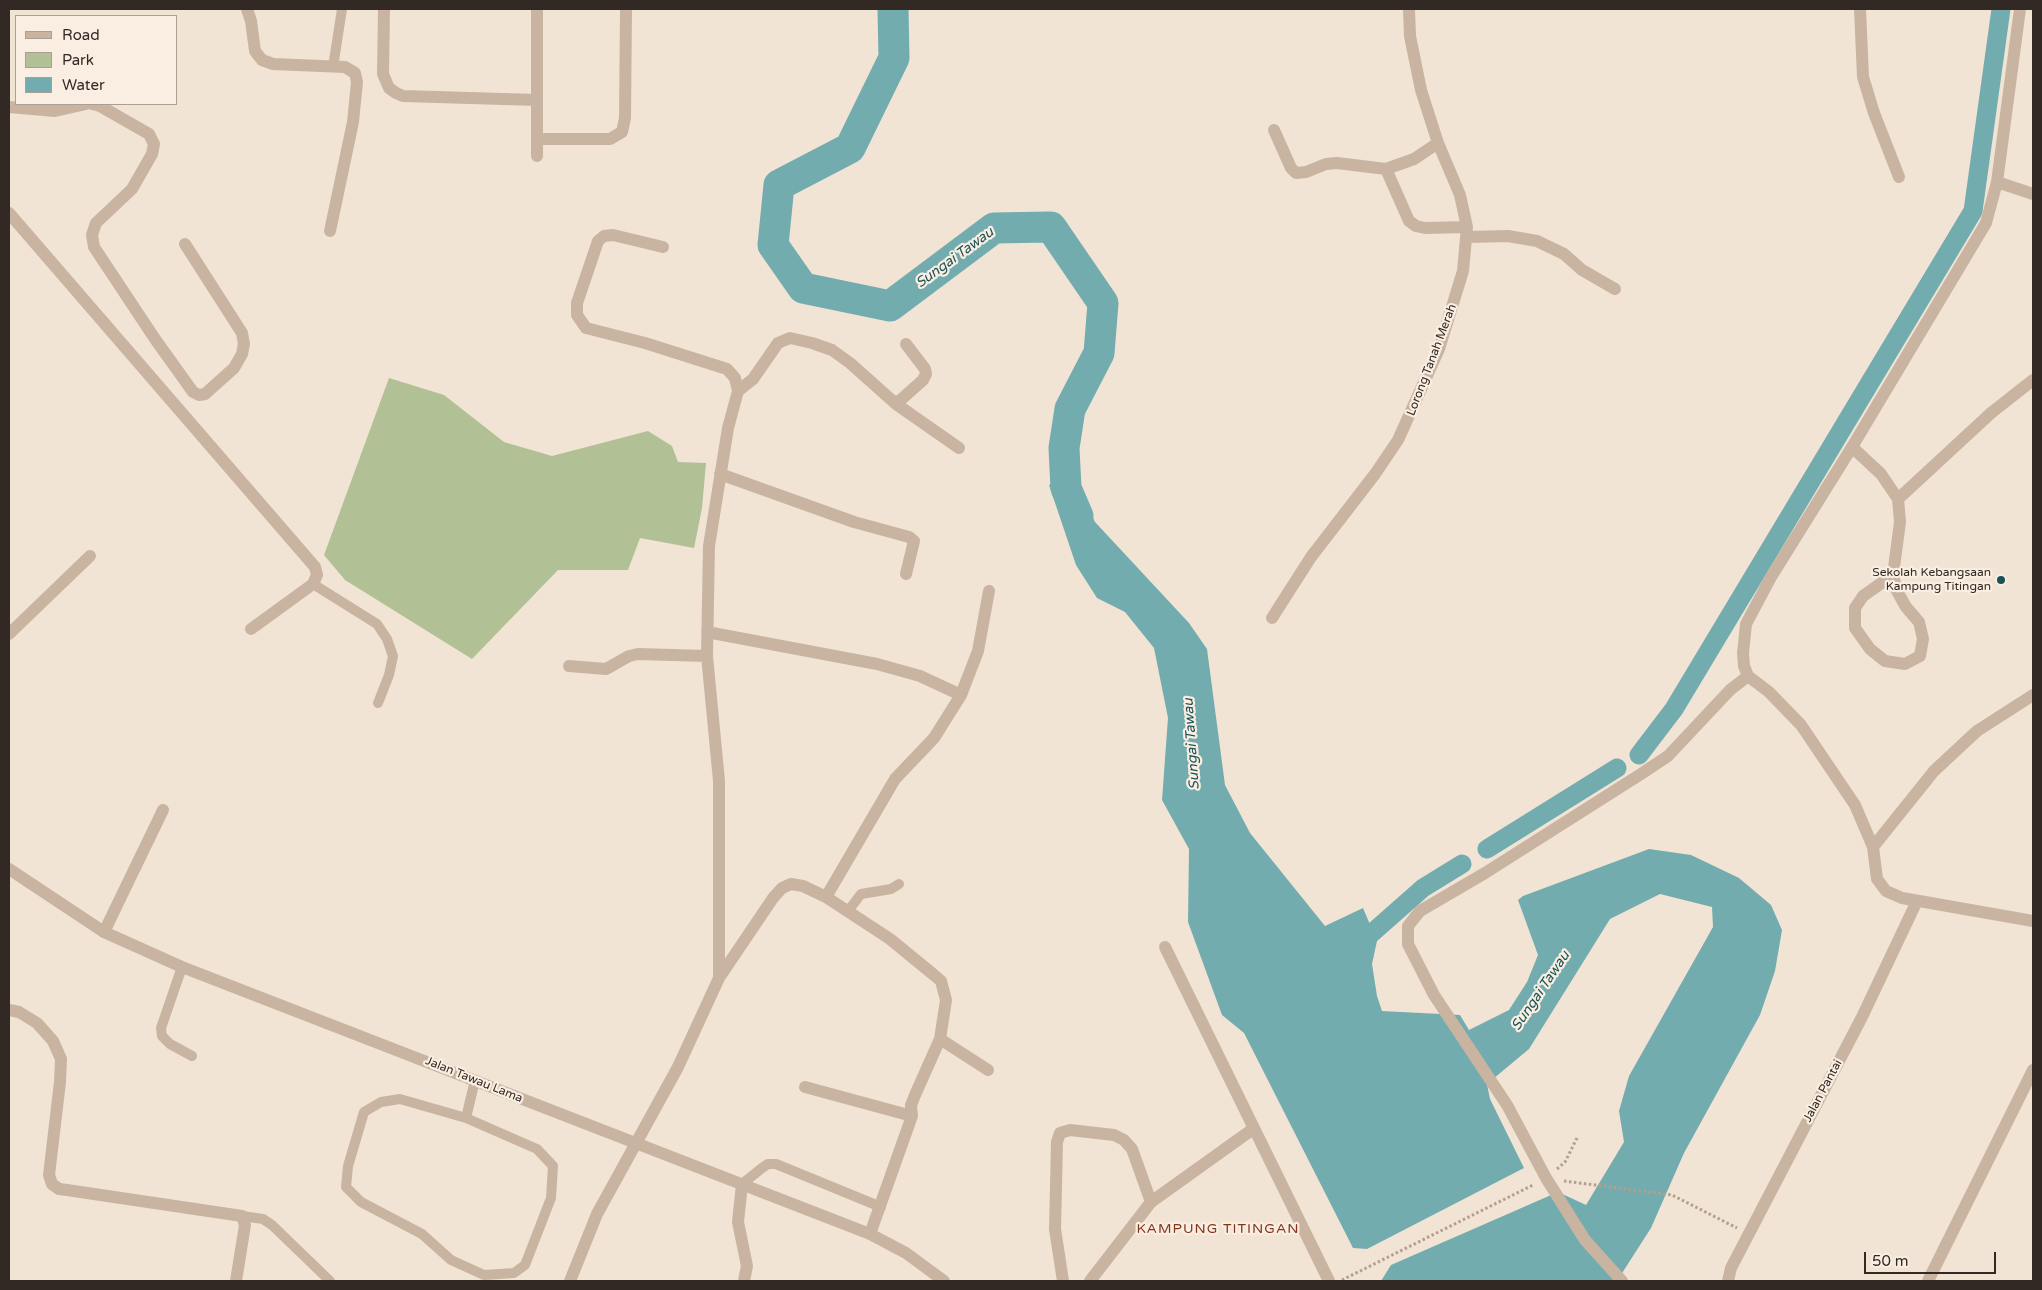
<!DOCTYPE html>
<html>
<head>
<meta charset="utf-8">
<style>
	body { margin:0 }
	#map { position:relative; width:2042px; height:1290px; overflow:hidden; background:#f1e4d5; font-family:"Varela Round",sans-serif }
	canvas { display:block }
	.frame { position:absolute; inset:0; border:10px solid #332924; pointer-events:none }
	.legend { position:absolute; left:15px; top:15px; width:162px; height:90px; box-sizing:border-box; background:#f9eee1; border:1px solid #aa9f95; margin:0; padding:6px 9px; list-style:none; font-size:15px; color:#332924 }
	.legend li { display:flex; align-items:center; gap:10px; height:25px }
	.legend b { width:25px; border:1px solid #aa9f95 }
	.scale { position:absolute; left:1864px; top:1252px; width:132px; height:22px; box-sizing:border-box; border:2px solid #332924; border-top:0; padding-left:6px; font-size:15px; line-height:18px; white-space:nowrap; color:#332924; -webkit-text-stroke:4px #f9eee1; paint-order:stroke }
</style>
</head>
<body>
<div id="map">
<canvas width="2042" height="1290"></canvas>
<div class="frame"></div>
<ul class="legend">
<li><b style="height:6px;background:#c9b4a1"></b>Road</li>
<li><b style="height:14px;background:#b1c095"></b>Park</li>
<li><b style="height:14px;background:#73acaf"></b>Water</li>
</ul>
<div class="scale">50 m</div>
</div>
<script>
const c = document.querySelector('canvas').getContext('2d');
c.lineJoin = 'round';
function paint(path, color) {
  c.fillStyle = color;
  c.fill(path, 'evenodd');
}
function toPath(rows) {
  const path = new Path2D();
  for (const r of rows) {
    path.moveTo(r[0], r[1]);
    for (let i = 2; i < r.length; i += 2) path.lineTo(r[i], r[i + 1]);
  }
  return path;
}
function stroke(path, color, width, dash) {
  c.strokeStyle = color;
  c.lineWidth = width;
  c.lineCap = dash ? 'butt' : 'round';
  c.setLineDash(dash || []);
  c.stroke(path);
}
function drawText(font, color, halo, rows, align = 'center') {
  c.font = font + ' "Varela Round",sans-serif';
  c.lineWidth = 4.5;
  c.setLineDash([]);
  c.textBaseline = 'middle';
  c.strokeStyle = halo;
  c.fillStyle = color;
  for (const [text, x, y, turn = 0] of rows) {
    c.save();
    c.translate(x, y);
    c.rotate((+turn || 0) * Math.PI / 180);
    c.textAlign = isNaN(turn) ? turn : align;
    if (halo) c.strokeText(text, 0, 0);
    c.fillText(text, 0, 0);
    c.restore();
  }
}
paint(toPath([
	[389,378,444,395,504,442,552,456,648,431,672,446,678,462,706,463,702,508,694,548,640,538,628,570,558,570,472,659,345,580,324,555]
]), '#b1c095');
paint(toPath([
	[1077,467,1082,496,1095,522,1189,623,1207,649,1225,785,1250,833,1325,926,1363,908,1377,941,1372,964,1377,996,1382,1011,1460,1015,1469,1030,1509,1010,1527,982,1538,955,1518,900,1523,896,1649,849,1691,855,1739,878,1771,905,1782,930,1775,971,1760,1015,1684,1153,1651,1228,1617,1281,1381,1281,1391,1265,1558,1192,1586,1205,1624,1142,1619,1111,1629,1076,1713,927,1712,907,1660,894,1610,919,1529,1049,1487,1084,1490,1099,1524,1168,1367,1249,1353,1248,1244,1033,1222,1015,1188,922,1189,849,1162,800,1168,718,1154,648,1125,612,1097,598,1076,565,1049,485]
]), '#73acaf');
stroke(toPath([
	[1639,755,1674,709,1973,211,2001,9],
	[1487,849,1617,768],
	[1355,948,1423,888,1462,864]
]), '#73acaf', 19);
stroke(toPath([
	[893,9,894,58,850,148,779,185,773,245,803,288,890,306,994,228,1051,227,1103,303,1099,353,1070,409,1064,448,1066,488,1078,516]
]), '#73acaf', 31);
stroke(toPath([
	[1557,1169,1565,1162,1577,1138],
	[1564,1181,1672,1195,1737,1228],
	[1342,1280,1533,1185]
]), '#b59e8b', 3, [2.5, 2.5]);
stroke(toPath([
	[333,67,342,9],
	[313,584,377,624,387,639,393,656,389,675,378,703],
	[848,911,861,894,891,889,899,884],
	[182,967,161,1028,162,1036,170,1044,192,1056],
	[400,1099,466,1118,537,1149,553,1166,551,1198,525,1265,514,1273,484,1275,451,1260,422,1234,361,1202,346,1187,348,1166,364,1112,381,1102,400,1099],
	[466,1118,475,1080],
	[742,1184,762,1168,768,1164,776,1164,881,1207],
	[242,1216,263,1219,272,1225,330,1281]
]), '#c9b4a1', 10);
stroke(toPath([
	[247,9,251,21,255,51,262,60,273,64,345,67,355,73,357,82,353,122,330,231],
	[384,9,383,74,389,88,396,93,403,96,537,100],
	[537,9,537,156],
	[1860,9,1863,77,1874,113,1899,177],
	[2020,9,1997,182,1986,223,1852,447,1771,577,1746,624,1743,653,1744,666,1748,676,1769,692,1801,725,1855,805,1873,847,1877,879,1886,891,1902,898,2033,921],
	[92,104,100,106,149,134,154,144,152,154,132,189,96,223,92,235,94,247,155,339,193,392,199,395,205,394,234,368,242,354,244,344,242,333,185,244],
	[9,107,55,111,86,104],
	[1274,130,1291,168,1296,173,1306,172,1326,164,1337,163,1386,169,1414,159,1438,143],
	[537,139,610,139,622,132,625,118,626,9],
	[1386,169,1409,221,1416,226,1425,228,1467,227],
	[1997,182,2033,194],
	[9,213,315,567,317,575,313,584,251,629],
	[1467,237,1508,236,1537,241,1564,254,1582,270,1615,289],
	[738,391,753,379,778,343,790,338,812,343,832,350,850,363,896,404,959,448],
	[896,404,923,380,926,374,925,369,906,344],
	[1852,447,1881,474,1898,499,1991,413,2033,380],
	[720,474,854,522,909,537,914,541,906,574],
	[1893,575,1897,591,1906,607,1919,622,1923,639,1920,656,1905,664,1885,661,1870,649,1855,628,1855,608,1863,596,1893,575,1900,522,1898,499],
	[1272,618,1311,557,1375,474,1398,440,1439,349,1463,271,1467,227,1460,195,1438,143,1421,90,1410,36,1409,9],
	[707,632,877,664,920,676,961,695],
	[9,634,90,556],
	[569,666,606,669,629,656,638,654,707,656],
	[1873,847,1934,771,1977,731,2033,695],
	[826,897,890,939,934,975,941,981,946,1000,940,1039,915,1095,911,1105,912,1116,870,1234],
	[104,932,163,810],
	[1165,947,1329,1281],
	[719,978,773,898,782,888,791,884,803,886,826,897,895,779,934,738,961,695,978,651,989,591],
	[9,1010,19,1012,37,1023,53,1041,61,1059,60,1082,49,1175,52,1184,59,1189,67,1190,242,1216,245,1225,236,1281],
	[940,1039,988,1070],
	[805,1087,912,1116],
	[742,1184,738,1222,747,1266,744,1281],
	[570,1281,597,1214,678,1067,719,978,719,781,707,656,709,546,728,428,738,391,735,378,727,369,645,343,586,328,577,315,577,303,598,241,604,236,613,235,663,247],
	[1063,1281,1055,1229,1057,1142,1060,1133,1070,1130,1114,1135,1124,1140,1132,1149,1151,1202],
	[1090,1281,1151,1202,1253,1129],
	[1622,1281,1585,1240,1546,1178,1507,1105,1434,995,1408,944,1408,926,1420,911,1485,873,1641,774,1668,756,1730,690,1748,676],
	[1728,1281,1731,1268,1862,1017,1917,901],
	[1928,1281,2033,1070]
]), '#c9b4a1', 12);
stroke(toPath([
	[9,869,104,932,182,967,870,1234,906,1253,944,1281]
]), '#c9b4a1', 12);
for (const [x, y, r, color] of [
	[2001,580,5,"#185156"]
]) {
  const dot = new Path2D();
  dot.arc(x, y, r, 0, 2 * Math.PI);
  c.fillStyle = color;
  c.fill(dot);
  stroke(dot, '#f9eee1', 2);
}
drawText('12px', '#332924', '#f9eee1', [
	["Lorong Tanah Merah",1432,360,-69],
	["Jalan Tawau Lama",474,1080,22],
	["Jalan Pantai",1823,1091,-62]
]);
drawText('12px', '#332924', '#f9eee1', [
	["Sekolah Kebangsaan",1991,573],
	["Kampung Titingan",1991,587]
], 'right');
drawText('italic 14px', '#185156', '#f9eee1', [
	["Sungai Tawau",955,258,-36],
	["Sungai Tawau",1192,744,-94],
	["Sungai Tawau",1541,991,-56]
]);
c.letterSpacing = '1px';
drawText('14px', '#85351a', '#f9eee1', [
	["KAMPUNG TITINGAN",1218,1229]
]);
c.letterSpacing = '0px';
</script>
</body>
</html>
